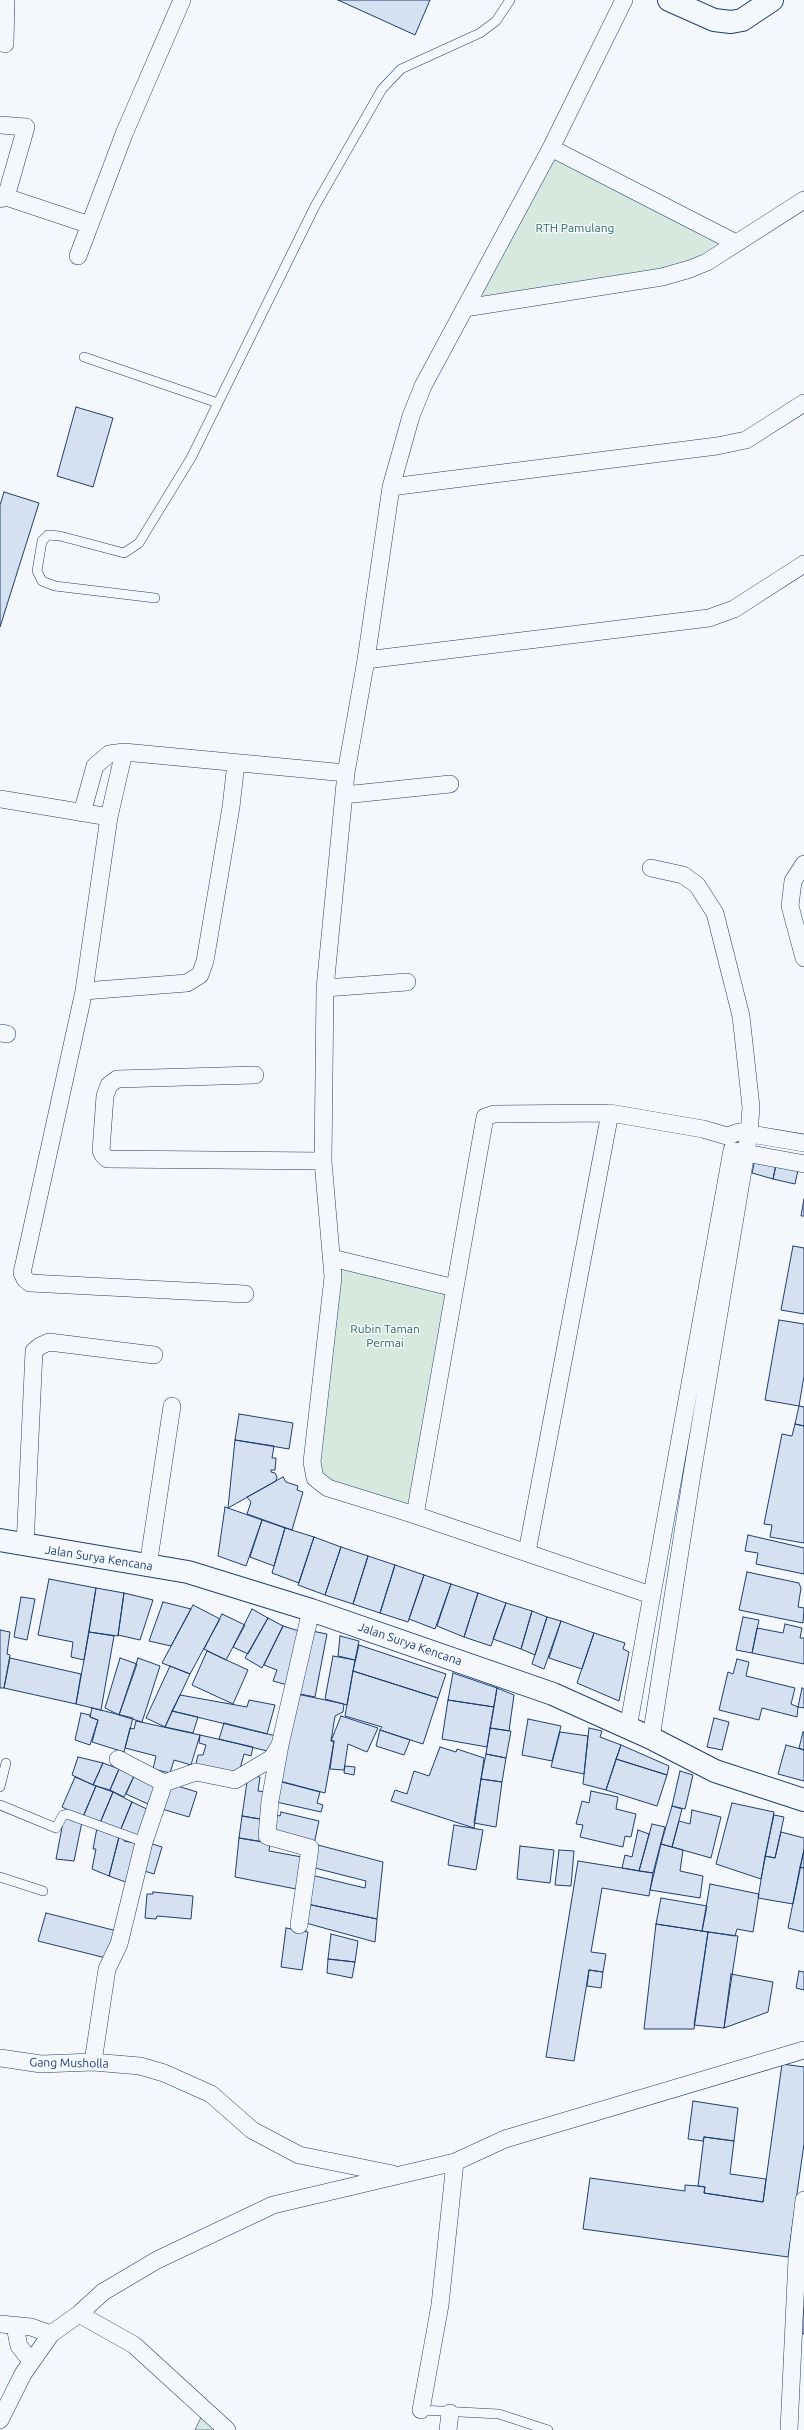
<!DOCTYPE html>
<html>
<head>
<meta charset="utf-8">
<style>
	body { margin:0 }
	canvas { display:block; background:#f4f7fb }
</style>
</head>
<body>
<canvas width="804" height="2430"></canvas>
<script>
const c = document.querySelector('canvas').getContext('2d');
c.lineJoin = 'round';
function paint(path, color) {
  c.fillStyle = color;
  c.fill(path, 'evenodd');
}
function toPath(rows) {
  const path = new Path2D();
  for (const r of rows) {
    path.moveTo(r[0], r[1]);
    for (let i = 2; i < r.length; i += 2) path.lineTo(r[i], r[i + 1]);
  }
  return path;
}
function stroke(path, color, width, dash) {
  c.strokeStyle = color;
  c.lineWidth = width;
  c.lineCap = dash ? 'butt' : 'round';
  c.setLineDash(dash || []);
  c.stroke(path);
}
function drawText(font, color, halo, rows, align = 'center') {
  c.font = font + ' Ubuntu,sans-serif';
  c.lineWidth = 3;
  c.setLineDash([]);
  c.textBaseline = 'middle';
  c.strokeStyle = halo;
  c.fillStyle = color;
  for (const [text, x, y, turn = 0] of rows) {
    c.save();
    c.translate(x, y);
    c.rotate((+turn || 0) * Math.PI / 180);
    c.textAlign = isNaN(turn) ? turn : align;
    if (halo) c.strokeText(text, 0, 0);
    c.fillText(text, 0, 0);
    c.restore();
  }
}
const green = toPath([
	[551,148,736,243,690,269,465,308,551,148],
	[332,1258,455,1288,415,1515,315,1478,332,1258],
	[203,2413,217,2430,195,2430,203,2413]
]);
paint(green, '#d7e8df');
stroke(green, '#687fa3', 1);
const building = toPath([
	[338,0,430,0,415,35,338,0],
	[76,407,113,418,93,487,57,476,76,407],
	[4,492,39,503,0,627,0,505,4,492],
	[755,1160,776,1165,773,1179,752,1173,755,1160],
	[776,1165,798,1170,795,1184,773,1179,776,1165],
	[804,1199,804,1216,801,1216,804,1199],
	[793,1246,804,1248,804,1314,781,1310,793,1246],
	[779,1320,804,1324,804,1376,799,1406,765,1400,779,1320],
	[799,1406,804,1407,804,1426,795,1424,799,1406],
	[239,1414,293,1423,289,1449,235,1440,239,1414],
	[795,1424,804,1426,804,1543,770,1537,772,1525,764,1524,782,1434,792,1436,795,1424],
	[235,1440,274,1446,272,1458,276,1458,275,1470,271,1470,271,1472,275,1473,277,1477,276,1481,228,1508,235,1440],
	[283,1477,286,1482,298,1486,297,1490,303,1492,292,1530,247,1514,251,1502,247,1497,283,1477],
	[225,1507,262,1520,246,1566,218,1556,225,1507],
	[262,1520,285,1528,274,1566,250,1557,262,1520],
	[285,1528,314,1537,299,1583,272,1573,285,1528],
	[748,1535,804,1548,804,1574,756,1564,758,1553,745,1551,748,1535],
	[314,1537,341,1547,325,1595,298,1585,314,1537],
	[341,1547,368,1556,353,1604,325,1595,341,1547],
	[368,1556,395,1565,380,1613,353,1604,368,1556],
	[395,1565,424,1575,408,1622,380,1613,395,1565],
	[747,1572,799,1583,801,1588,798,1607,804,1608,803,1623,739,1610,747,1572],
	[424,1575,451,1584,435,1629,409,1619,424,1575],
	[49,1579,96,1588,84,1660,71,1657,73,1642,38,1635,49,1579],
	[451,1584,478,1593,464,1637,437,1626,451,1584],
	[96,1588,124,1593,118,1636,89,1632,96,1588],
	[124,1593,153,1600,140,1640,118,1635,124,1593],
	[478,1593,506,1603,491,1646,464,1637,478,1593],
	[21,1597,35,1599,27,1640,14,1637,21,1597],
	[163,1602,191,1609,171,1646,149,1641,163,1602],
	[506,1603,532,1611,521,1649,493,1639,506,1603],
	[193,1605,220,1619,190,1674,162,1663,193,1605],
	[252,1609,268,1618,248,1654,233,1647,252,1609],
	[532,1611,547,1617,535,1655,521,1649,532,1611],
	[222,1614,245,1625,226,1660,204,1649,222,1614],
	[547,1617,561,1621,544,1669,532,1664,547,1617],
	[743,1617,759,1620,752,1653,736,1650,743,1617],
	[268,1618,283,1626,262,1668,245,1658,268,1618],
	[561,1621,594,1633,582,1669,549,1658,561,1621],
	[785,1624,802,1628,800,1638,804,1638,804,1664,752,1653,757,1628,783,1633,785,1624],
	[283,1626,302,1632,291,1686,273,1681,277,1670,264,1665,283,1626],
	[0,1630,10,1632,7,1654,10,1655,4,1688,0,1688,0,1630],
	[312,1631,327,1634,315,1697,300,1694,312,1631],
	[89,1632,114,1636,101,1710,76,1704,89,1632],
	[594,1633,625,1643,623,1649,629,1652,619,1701,577,1683,594,1633],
	[340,1636,359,1641,355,1660,338,1656,340,1636],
	[359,1645,446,1674,438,1698,353,1671,359,1645],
	[207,1651,248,1670,233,1704,192,1685,207,1651],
	[333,1656,355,1660,347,1705,325,1699,333,1656],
	[10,1658,81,1674,76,1704,4,1688,10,1658],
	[120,1658,137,1664,119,1715,105,1708,120,1658],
	[138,1658,160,1666,142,1722,119,1715,138,1658],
	[737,1659,749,1662,746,1676,795,1688,791,1704,798,1707,797,1717,762,1708,759,1720,719,1710,728,1672,733,1674,737,1659],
	[170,1666,190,1674,165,1727,146,1718,170,1666],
	[353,1671,438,1698,423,1744,380,1730,382,1727,345,1716,353,1671],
	[453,1673,497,1688,494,1707,448,1700,453,1673],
	[497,1688,514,1695,509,1731,490,1728,497,1688],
	[802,1688,804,1689,804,1708,798,1707,802,1688],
	[297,1694,344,1704,343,1712,335,1716,331,1741,334,1741,325,1793,276,1780,297,1694],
	[180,1695,247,1707,249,1700,275,1705,267,1734,172,1711,180,1695],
	[448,1700,494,1707,487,1747,442,1739,448,1700],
	[92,1708,133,1718,124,1752,92,1742,98,1720,90,1717,92,1708],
	[172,1711,198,1717,193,1733,165,1727,172,1711],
	[81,1713,90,1715,90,1717,98,1720,90,1745,75,1740,81,1713],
	[341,1716,378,1728,367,1752,348,1744,344,1770,330,1769,334,1741,331,1741,341,1716],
	[714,1718,729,1722,722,1750,707,1747,714,1718],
	[528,1719,561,1726,552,1761,522,1755,528,1719],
	[136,1721,200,1735,191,1765,174,1760,170,1773,153,1769,156,1756,125,1748,130,1728,134,1729,136,1721],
	[224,1723,276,1736,271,1752,219,1739,224,1723],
	[490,1728,511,1731,506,1758,486,1754,490,1728],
	[589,1728,602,1731,600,1737,621,1745,606,1790,583,1784,589,1728],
	[380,1730,410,1740,404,1755,376,1746,380,1730],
	[560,1732,588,1736,584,1774,551,1767,560,1732],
	[803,1732,804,1732,804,1750,799,1748,803,1732],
	[200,1735,253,1747,251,1756,244,1754,240,1769,234,1776,195,1768,198,1755,203,1755,206,1745,199,1743,200,1735],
	[621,1745,669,1766,667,1775,616,1759,621,1745],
	[786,1745,804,1750,804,1781,778,1774,786,1745],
	[440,1747,456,1752,457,1749,484,1758,474,1828,391,1801,395,1790,407,1794,414,1771,429,1776,440,1747],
	[486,1754,506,1758,502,1782,481,1779,486,1754],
	[78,1757,103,1763,93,1785,72,1775,78,1757],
	[616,1759,667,1775,657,1806,606,1790,616,1759],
	[103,1763,119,1769,110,1790,93,1785,103,1763],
	[345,1766,355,1767,354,1775,344,1773,345,1766],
	[119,1769,134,1776,124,1797,110,1790,119,1769],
	[680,1771,693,1775,685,1809,672,1806,680,1771],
	[248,1775,260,1777,258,1791,268,1792,265,1820,242,1816,248,1775],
	[134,1776,157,1787,148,1804,126,1794,134,1776],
	[75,1777,96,1786,83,1817,62,1807,75,1777],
	[481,1779,502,1782,496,1827,474,1823,481,1779],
	[278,1781,320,1792,317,1803,323,1805,321,1812,272,1801,278,1781],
	[171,1784,197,1792,189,1817,162,1809,171,1784],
	[96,1786,113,1792,100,1823,83,1817,96,1786],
	[591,1791,618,1797,616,1809,636,1814,631,1837,625,1836,623,1847,580,1837,583,1825,576,1824,582,1801,589,1803,591,1791],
	[113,1792,132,1802,120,1831,100,1823,113,1792],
	[132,1802,149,1810,139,1838,120,1831,132,1802],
	[732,1803,774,1812,761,1879,716,1864,732,1803],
	[672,1806,682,1809,672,1847,661,1844,672,1806],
	[692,1810,721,1817,711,1858,672,1847,679,1821,690,1824,692,1810],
	[281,1812,319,1821,314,1844,269,1832,273,1814,280,1816,281,1812],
	[774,1815,784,1817,775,1858,765,1856,774,1815],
	[242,1816,267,1820,263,1842,239,1838,242,1816],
	[64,1817,82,1822,74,1861,56,1859,64,1817],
	[652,1824,665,1827,653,1873,639,1871,652,1824],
	[454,1825,483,1830,476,1870,448,1865,454,1825],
	[97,1828,119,1837,109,1876,92,1869,96,1849,93,1849,97,1828],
	[638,1830,649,1834,639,1871,622,1868,625,1855,632,1857,638,1830],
	[781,1832,804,1838,804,1850,793,1904,758,1898,765,1856,775,1858,781,1832],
	[119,1837,124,1839,124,1841,139,1844,131,1884,109,1876,119,1837],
	[239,1838,270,1843,269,1851,307,1858,301,1890,235,1877,239,1838],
	[149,1843,162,1847,154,1874,141,1870,149,1843],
	[314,1844,383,1862,377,1919,307,1904,311,1875,365,1888,366,1881,311,1867,314,1844],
	[661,1844,683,1850,680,1871,703,1876,700,1898,650,1890,661,1844],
	[520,1846,554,1850,550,1883,517,1879,520,1846],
	[559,1850,574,1851,571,1886,555,1885,559,1850],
	[804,1850,804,1868,800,1867,804,1850],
	[578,1861,653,1873,649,1896,602,1888,591,1952,606,1954,603,1972,589,1970,574,2061,546,2057,578,1861],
	[800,1867,804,1868,804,1932,788,1928,800,1867],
	[710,1884,759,1894,753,1932,737,1929,735,1936,702,1931,710,1884],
	[153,1892,193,1896,191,1919,157,1916,156,1919,145,1918,147,1894,153,1894,153,1892],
	[661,1898,707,1906,702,1931,656,1924,661,1898],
	[307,1904,377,1919,375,1942,302,1922,307,1904],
	[46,1913,117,1931,110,1959,38,1941,46,1913],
	[656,1924,708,1932,694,2029,644,2029,656,1924],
	[286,1928,308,1932,302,1970,281,1967,286,1928],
	[708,1932,738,1936,724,2028,694,2025,708,1932],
	[331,1934,358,1941,355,1962,328,1959,331,1934],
	[328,1959,355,1962,352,1978,327,1973,328,1959],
	[589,1970,603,1972,601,1988,587,1986,589,1970],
	[799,1971,804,1972,804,1990,796,1988,799,1971],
	[731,1974,773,1982,768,2012,724,2028,731,1974],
	[782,2064,804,2067,804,2144,788,2257,583,2229,590,2178,685,2191,685,2185,698,2186,705,2187,704,2193,763,2202,782,2064],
	[693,2101,738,2108,734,2141,704,2137,703,2141,688,2139,693,2101],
	[704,2137,734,2141,730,2174,766,2179,763,2202,704,2193,705,2187,698,2186,704,2137],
	[804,2306,804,2334,800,2333,804,2306]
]);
paint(building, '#d5e0f0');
stroke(building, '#1d3f73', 1);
const lane = toPath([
	[84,357,218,403],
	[155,598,55,586,42,581,37,571,42,541,48,535,60,536,124,553,139,543,191,458,315,206,382,89,401,69,480,33,496,21,510,0],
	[0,1787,6,1763],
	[0,1805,56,1828,63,1815,67,1814,144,1842],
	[0,1877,43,1891],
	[421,2410,499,2414,548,2430]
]);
const street = toPath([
	[624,0,551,148,423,386,411,416,391,487,366,660,346,773,325,988,323,1161,333,1277,312,1462,315,1478,328,1488,415,1515,651,1595],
	[5,44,6,0],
	[0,125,26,127,6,197],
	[551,148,736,243],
	[0,199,6,197,90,225],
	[78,256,124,134,182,0],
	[465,308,662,277,690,269,707,262,804,200],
	[391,487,717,446,746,440,804,403],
	[366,660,709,618,734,609,804,564],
	[124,752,109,817,84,991,22,1273,25,1279,30,1283,245,1294],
	[344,795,450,784],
	[0,799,109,817],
	[82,813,95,766,109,754,124,752,346,773],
	[804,864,793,881,790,906,804,958],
	[651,868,683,875,697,885,715,913,741,1016,751,1107,749,1134,692,1474,651,1738],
	[325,988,407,982],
	[84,991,187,983,200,975,205,961,231,807,236,763],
	[0,1033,7,1034],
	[255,1075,117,1079,109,1085,105,1096,101,1151,103,1155,107,1159,323,1161],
	[735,1151,804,1164],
	[332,1258,455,1288],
	[415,1515,485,1117,494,1114,610,1113,703,1129,727,1136,739,1132,804,1143],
	[25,1546,34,1351,40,1346,49,1342,154,1355],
	[527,1552,610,1113],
	[148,1566,172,1406],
	[628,1728,732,1150],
	[118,1759,164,1783],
	[299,1925,310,1848,267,1836,270,1801,280,1745,311,1610],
	[0,2058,41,2064,93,2062,140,2066,164,2073,211,2094,252,2130,299,2155,393,2174],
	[93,2062,107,1969,119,1944,144,1842,164,1783,196,1772,235,1780,272,1758,280,1745],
	[79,2314,134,2345,227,2430],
	[0,2324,31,2327,51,2334],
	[15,2327,19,2346,31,2361],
	[421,2410,440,2305,455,2162],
	[0,2420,23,2374,51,2334,79,2314,103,2292,157,2260,273,2205,455,2162,505,2139,804,2050],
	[448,2430,450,2413],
	[789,2430,797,2258,804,2200]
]);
const secondary = toPath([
	[669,0,714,20,731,22,742,20,772,0],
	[0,1540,188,1572,311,1610,553,1694,651,1738,715,1771,804,1800]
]);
stroke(lane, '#1d3f73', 10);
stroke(street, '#1d3f73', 18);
stroke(secondary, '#1d3f73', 24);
stroke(lane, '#f4f7fb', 9);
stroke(street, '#f4f7fb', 17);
stroke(secondary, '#f4f7fb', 22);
drawText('12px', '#2c6c60', '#f4f7fb', [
	["RTH Pamulang",575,228],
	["Rubin Taman",385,1329],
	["Permai",385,1343]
]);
drawText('12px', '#1d3f73', '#f4f7fb', [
	["Jalan Surya Kencana",99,1558,9],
	["Jalan Surya Kencana",410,1644,19],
	["Gang Musholla",69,2063,1]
]);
</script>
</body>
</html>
